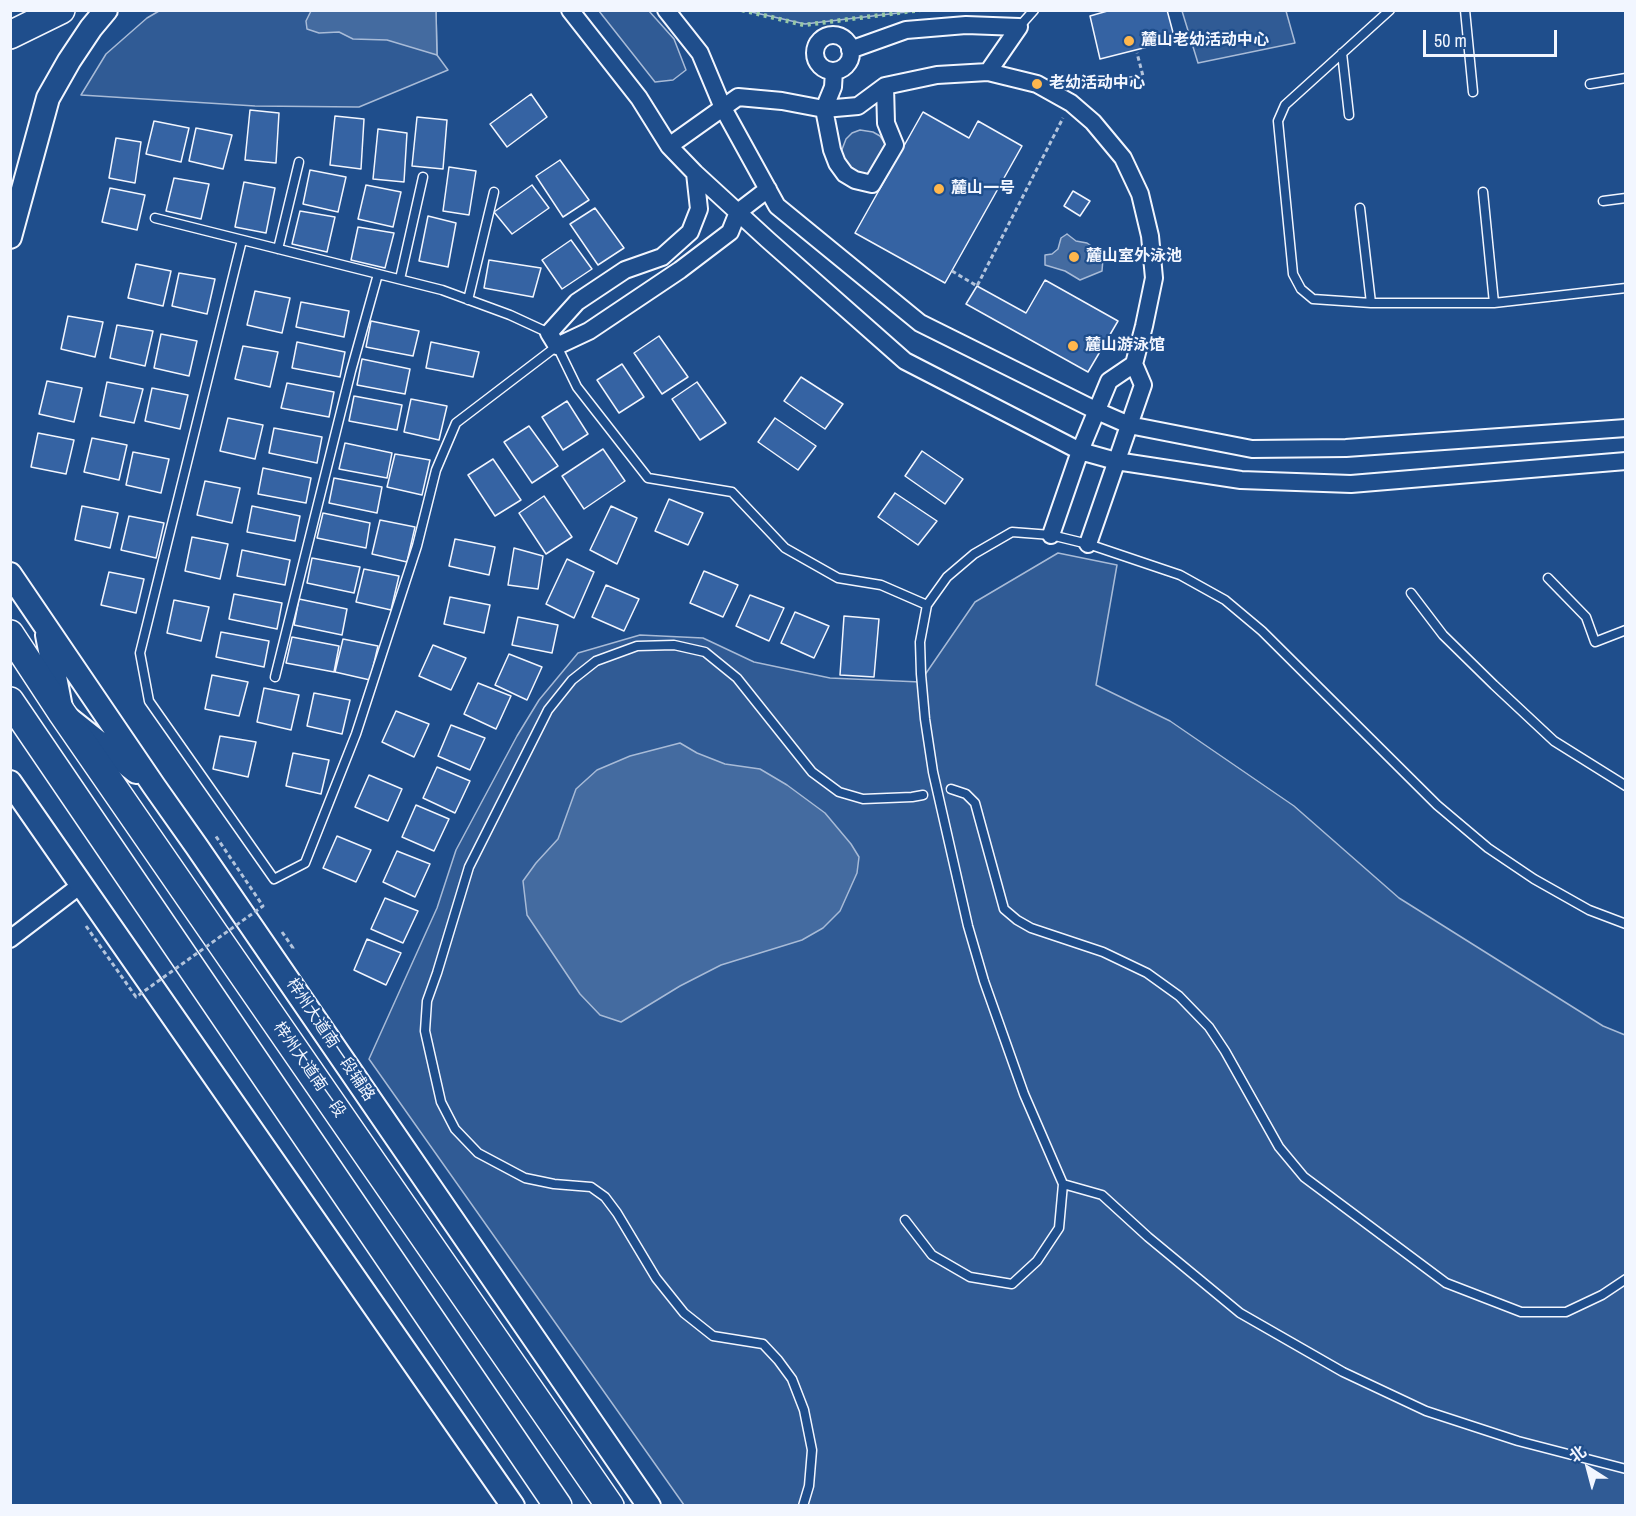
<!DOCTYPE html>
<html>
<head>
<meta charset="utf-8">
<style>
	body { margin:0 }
	#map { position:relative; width:1636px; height:1516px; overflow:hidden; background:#1f4e8c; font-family:"Archivo Narrow","Noto Sans SC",sans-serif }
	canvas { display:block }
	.frame { position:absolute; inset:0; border:12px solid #f2f6ff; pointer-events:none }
	.north { position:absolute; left:1558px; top:1438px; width:60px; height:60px; -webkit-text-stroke:4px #1f4e8c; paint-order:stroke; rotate:324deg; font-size:16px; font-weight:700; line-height:24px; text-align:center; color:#f2f6ff }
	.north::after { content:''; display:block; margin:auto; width:21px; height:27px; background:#f2f6ff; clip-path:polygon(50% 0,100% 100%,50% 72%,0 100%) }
	.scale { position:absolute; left:1423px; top:30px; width:134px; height:27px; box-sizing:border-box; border:3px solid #f2f6ff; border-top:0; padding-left:8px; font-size:18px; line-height:21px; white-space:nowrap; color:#f2f6ff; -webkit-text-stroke:4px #1f4e8c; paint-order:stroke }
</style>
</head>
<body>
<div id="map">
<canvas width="1636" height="1516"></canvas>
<div class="frame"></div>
<div class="north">北</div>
<div class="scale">50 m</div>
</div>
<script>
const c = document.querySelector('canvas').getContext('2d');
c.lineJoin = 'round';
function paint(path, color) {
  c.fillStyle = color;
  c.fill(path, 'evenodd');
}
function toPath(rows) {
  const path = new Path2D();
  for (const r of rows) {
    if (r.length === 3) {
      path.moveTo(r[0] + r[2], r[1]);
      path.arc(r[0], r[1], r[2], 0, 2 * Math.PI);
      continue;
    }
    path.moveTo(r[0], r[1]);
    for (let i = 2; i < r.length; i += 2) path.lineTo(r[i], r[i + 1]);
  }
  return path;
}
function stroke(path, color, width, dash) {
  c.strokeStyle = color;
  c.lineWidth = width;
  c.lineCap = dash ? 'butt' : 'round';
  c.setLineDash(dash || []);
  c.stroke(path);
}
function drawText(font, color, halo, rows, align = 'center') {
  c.font = font + ' "Archivo Narrow","Noto Sans SC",sans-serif';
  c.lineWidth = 4.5;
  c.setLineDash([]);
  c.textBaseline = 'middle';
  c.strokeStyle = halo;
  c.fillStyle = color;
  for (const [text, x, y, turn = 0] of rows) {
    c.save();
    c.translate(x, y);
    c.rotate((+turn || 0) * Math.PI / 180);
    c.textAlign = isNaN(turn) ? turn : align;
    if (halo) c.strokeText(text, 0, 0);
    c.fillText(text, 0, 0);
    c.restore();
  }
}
const built = toPath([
	[159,11,436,11,437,55,448,70,359,107,255,106,81,95,106,54,147,18,159,11],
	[599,11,649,11,674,39,686,70,673,80,655,82,599,11],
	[747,11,747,10,915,11,805,24,747,11],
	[1182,11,1286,11,1295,43,1198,63,1182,11],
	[860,130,873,132,880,136,884,142,887,149,873,173,866,175,858,174,846,166,841,152,846,139,852,133,860,130],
	[1058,553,1117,565,1096,685,1170,721,1294,806,1399,898,1603,1026,1625,1035,1625,1505,684,1505,369,1059,437,908,456,850,517,736,539,700,578,653,640,635,703,638,754,662,830,678,920,682,975,602,1058,553]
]);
paint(built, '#305b95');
stroke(built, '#a8bbd7', 1.5);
const water = toPath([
	[311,11,436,11,437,55,387,40,353,39,339,32,319,33,307,29,306,21,311,11],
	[1067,234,1076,241,1087,243,1096,249,1103,258,1102,271,1080,280,1065,271,1045,265,1045,255,1052,254,1058,249,1061,238,1067,234],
	[680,743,697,753,725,764,760,769,787,785,825,813,851,844,859,857,857,873,840,911,823,928,802,940,721,965,680,986,621,1022,600,1015,580,994,527,915,523,881,536,863,558,839,576,789,597,770,630,756,680,743]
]);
paint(water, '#446ba0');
stroke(water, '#a8bbd7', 1.5);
const building = toPath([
	[1111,10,1167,10,1175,40,1100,59,1090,16,1111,10],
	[531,94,547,117,507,147,490,124,531,94],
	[250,110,279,113,276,163,245,160,250,110],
	[923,112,969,138,978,121,1022,146,945,283,855,233,923,112],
	[335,116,364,119,361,169,330,165,335,116],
	[417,117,447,120,443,169,412,166,417,117],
	[154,121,189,128,181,162,146,154,154,121],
	[196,128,232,135,223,169,189,161,196,128],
	[378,129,407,133,404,182,373,179,378,129],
	[116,138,141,142,135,183,109,178,116,138],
	[560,160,589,200,563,217,536,176,560,160],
	[449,167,476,171,469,215,443,211,449,167],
	[310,170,346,177,338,212,303,204,310,170],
	[174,178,209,184,201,219,166,211,174,178],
	[244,182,275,188,266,233,235,227,244,182],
	[366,185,401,192,393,227,358,219,366,185],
	[532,185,549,208,512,234,494,212,532,185],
	[110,188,145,195,137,230,102,222,110,188],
	[1073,191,1090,201,1080,216,1064,206,1073,191],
	[595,208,624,248,598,265,570,224,595,208],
	[300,211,335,217,327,252,292,244,300,211],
	[428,216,456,223,448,267,419,261,428,216],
	[358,227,394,233,385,268,351,260,358,227],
	[571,240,592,269,562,289,542,260,571,240],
	[489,260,541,268,533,297,484,288,489,260],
	[136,264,171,271,163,306,128,298,136,264],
	[179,273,215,279,207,314,172,306,179,273],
	[1045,280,1118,321,1088,372,966,304,977,286,1026,313,1045,280],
	[255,291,290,298,282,333,247,325,255,291],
	[301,302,349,311,344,337,296,327,301,302],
	[68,316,103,322,95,357,61,349,68,316],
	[371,321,419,331,413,356,366,347,371,321],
	[117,325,153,331,145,366,110,358,117,325],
	[161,334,197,341,189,376,154,368,161,334],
	[659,336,688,377,662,394,634,353,659,336],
	[297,342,345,352,340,377,292,368,297,342],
	[431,342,479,352,473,377,426,368,431,342],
	[243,346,278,352,270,387,235,379,243,346],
	[362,359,410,369,405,394,357,385,362,359],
	[622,364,644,397,619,413,597,380,622,364],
	[801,377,843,404,825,429,784,401,801,377],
	[47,381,82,388,74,422,39,414,47,381],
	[107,382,143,389,134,423,100,416,107,382],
	[697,382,726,423,700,440,672,399,697,382],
	[287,383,334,392,329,417,281,408,287,383],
	[152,388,188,395,180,429,145,421,152,388],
	[354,396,402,405,397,430,349,421,354,396],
	[411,399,447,406,439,440,404,432,411,399],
	[567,401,588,434,563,450,542,417,567,401],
	[228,418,263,425,255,459,220,451,228,418],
	[775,418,816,446,798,470,758,442,775,418],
	[529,426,558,466,532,483,504,442,529,426],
	[274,428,322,437,317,463,269,453,274,428],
	[38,433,74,440,66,474,31,467,38,433],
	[92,438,127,445,119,480,84,472,92,438],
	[345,443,392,453,387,478,339,469,345,443],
	[603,449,625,481,584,509,562,476,603,449],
	[922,451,963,479,945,504,905,476,922,451],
	[133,452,169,459,161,493,126,485,133,452],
	[395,454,430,460,422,495,387,487,395,454],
	[493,459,521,500,495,516,468,475,493,459],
	[263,468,311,478,306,503,258,494,263,468],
	[334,478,382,487,377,513,329,503,334,478],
	[205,481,240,488,232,523,197,515,205,481],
	[895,493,937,521,918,545,878,517,895,493],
	[544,496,572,537,546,554,519,513,544,496],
	[669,499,703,513,688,545,655,531,669,499],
	[82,506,118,513,110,548,75,540,82,506],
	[252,506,300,516,295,541,247,532,252,506],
	[611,506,637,518,617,564,590,550,611,506],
	[323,513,370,523,366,548,317,538,323,513],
	[129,516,164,523,156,558,121,550,129,516],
	[380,520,415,527,407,562,372,554,380,520],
	[192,537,228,544,220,579,185,571,192,537],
	[455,539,495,547,489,575,449,566,455,539],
	[514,548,543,556,538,589,508,585,514,548],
	[242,550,290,560,285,585,237,576,242,550],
	[312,558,360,567,354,593,307,583,312,558],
	[567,559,594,572,574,618,546,604,567,559],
	[364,569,399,576,391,610,356,602,364,569],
	[704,571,738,585,723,617,690,603,704,571],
	[109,572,144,579,136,613,101,605,109,572],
	[606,585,639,599,624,631,592,617,606,585],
	[234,594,282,603,277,629,229,619,234,594],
	[750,595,784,608,769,641,736,626,750,595],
	[450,597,490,605,484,633,444,624,450,597],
	[299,599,347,609,342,635,294,625,299,599],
	[174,600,209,607,201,641,167,633,174,600],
	[795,612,829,626,814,658,781,643,795,612],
	[844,616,879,619,874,677,840,675,844,616],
	[518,617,558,625,552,653,512,645,518,617],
	[221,632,269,641,264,667,216,657,221,632],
	[292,637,339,646,334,672,286,663,292,637],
	[343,639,378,646,370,680,335,672,343,639],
	[433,645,466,658,451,690,419,676,433,645],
	[509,654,542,667,527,700,495,685,509,654],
	[212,675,248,682,239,716,205,709,212,675],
	[478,683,511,696,496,729,464,714,478,683],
	[264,688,299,695,291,730,257,722,264,688],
	[314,693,350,700,342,734,307,726,314,693],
	[396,711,429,724,414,757,382,742,396,711],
	[451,725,485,738,470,770,438,756,451,725],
	[220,736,256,742,248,777,213,769,220,736],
	[293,753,329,760,321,794,286,786,293,753],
	[437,767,470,781,455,813,423,798,437,767],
	[369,775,402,789,388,821,355,807,369,775],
	[416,805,449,819,434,851,402,837,416,805],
	[337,836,371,850,356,882,323,868,337,836],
	[397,851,430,864,415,897,383,882,397,851],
	[385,898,418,911,403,943,371,929,385,898],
	[367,939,401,953,386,985,354,970,367,939]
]);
paint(building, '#3563a3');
stroke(building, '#f2f6ff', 1.5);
const service = toPath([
	[1390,10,1285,105,1278,121,1293,274,1301,289,1313,299,1371,303,1494,303,1626,288],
	[1465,10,1473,92],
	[1019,27,1034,10],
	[1342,53,1349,115],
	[1590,84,1626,78],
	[1483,192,1494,303],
	[1603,201,1626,198],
	[1360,208,1371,303],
	[155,218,442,290,510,315,549,333],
	[242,240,140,653,149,701,274,879,305,863,356,734,417,546,436,470,456,423,557,346,577,387,648,478,732,492,785,548,838,578,881,585,927,605],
	[278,249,299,162],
	[400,279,423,177],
	[468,300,494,192],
	[1548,578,1586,617,1595,642,1626,630],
	[1411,593,1443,635,1494,685,1554,741,1626,786],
	[275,677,351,371,378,274],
	[951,789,966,794,975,803,1004,909,1017,920,1031,928,1103,952,1147,973,1179,996,1209,1027,1225,1051,1279,1147,1304,1177,1446,1283,1521,1312,1566,1312,1602,1295,1626,1279],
	[1063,1184,1102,1195,1148,1237,1240,1313,1343,1372,1426,1411,1518,1441,1626,1469],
	[905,1220,932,1255,970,1277,1012,1284,1037,1261,1059,1228,1063,1184,1024,1094,984,981,968,926,933,772,925,719,921,674,920,642,927,605,947,577,974,554,1012,532,1051,535,1088,544,1180,575,1225,600,1262,631,1437,805,1488,848,1534,879,1589,910,1626,924],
	[803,1506,809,1486,812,1450,804,1410,792,1379,778,1360,763,1344,713,1336,684,1313,656,1278,617,1213,605,1197,591,1187,554,1184,525,1178,478,1153,455,1129,441,1102,425,1031,427,1001,437,973,469,867,548,710,572,680,596,661,637,646,674,645,705,652,737,678,812,772,839,792,863,799,912,797,923,795]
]);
const minor = toPath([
	[570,10,639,98,669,146,695,173,768,240,905,361,1080,451,1116,461,1241,480,1351,484,1626,461],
	[666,10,700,53,723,108,777,206,920,323,1097,411,1129,425,1252,449,1346,448,1626,428],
	[833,53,18],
	[850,50,906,30,966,25,1019,27],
	[834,71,833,87,824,109,832,150,837,163,845,174,855,180,872,184,895,145,886,123,885,86],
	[988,72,1019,27],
	[669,146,738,97,782,101,824,109,858,106,885,86,937,75,988,72,1037,84,1071,103,1093,122,1123,158,1140,194,1150,236,1154,278,1144,326,1134,364],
	[695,173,699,209,690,232,662,257,625,270,577,302,549,333,557,346,589,331,680,270,730,232,738,212,768,189],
	[1051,535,1080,451,1109,381,1134,364,1143,385,1088,544],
	[10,939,82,884]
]);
const secondary = toPath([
	[10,237,48,98,69,61,91,28,106,10],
	[10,574,154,786,197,847,649,1506],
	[47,635,62,713,136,772],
	[10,782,513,1506]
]);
const trunk = toPath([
	[10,35,61,10],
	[10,634,62,713,610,1506],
	[10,701,558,1506]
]);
stroke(service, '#f2f6ff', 11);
stroke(minor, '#f2f6ff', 20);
stroke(secondary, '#f2f6ff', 26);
stroke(trunk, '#f2f6ff', 30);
stroke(toPath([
	[1080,89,1084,83,1143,76,1137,53],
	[952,271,977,286,1063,118],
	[282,932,293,948,291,950]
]), '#b3c4dc', 3, [4.5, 3]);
stroke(service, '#1f4e8c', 8);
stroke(minor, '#1f4e8c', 16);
stroke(secondary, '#1f4e8c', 22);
stroke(trunk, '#1f4e8c', 27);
stroke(toPath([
	[86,926,136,997,263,906,215,835]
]), '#b3c4dc', 3, [4.5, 3]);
stroke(toPath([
	[742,10,804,25,920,10]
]), '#97c8a6', 4.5, [3, 4.5]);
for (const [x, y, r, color] of [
	[1129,41,6,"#ffb74d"],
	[1037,84,6,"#ffb74d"],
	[939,189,6,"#ffb74d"],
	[1074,257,6,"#ffb74d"],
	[1073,346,6,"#ffb74d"]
]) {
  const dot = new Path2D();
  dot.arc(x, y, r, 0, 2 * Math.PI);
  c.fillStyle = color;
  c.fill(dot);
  stroke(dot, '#1f4e8c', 2);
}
drawText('bold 16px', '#f2f6ff', '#1f4e8c', [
	["麓山老幼活动中心",1141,41],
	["老幼活动中心",1049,84],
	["麓山一号",951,189],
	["麓山室外泳池",1086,257],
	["麓山游泳馆",1085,346]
], 'left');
drawText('16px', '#f2f6ff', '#1f4e8c', [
	["梓州大道南一段辅路",330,1040,56],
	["梓州大道南一段",309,1070,55]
]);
</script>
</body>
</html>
